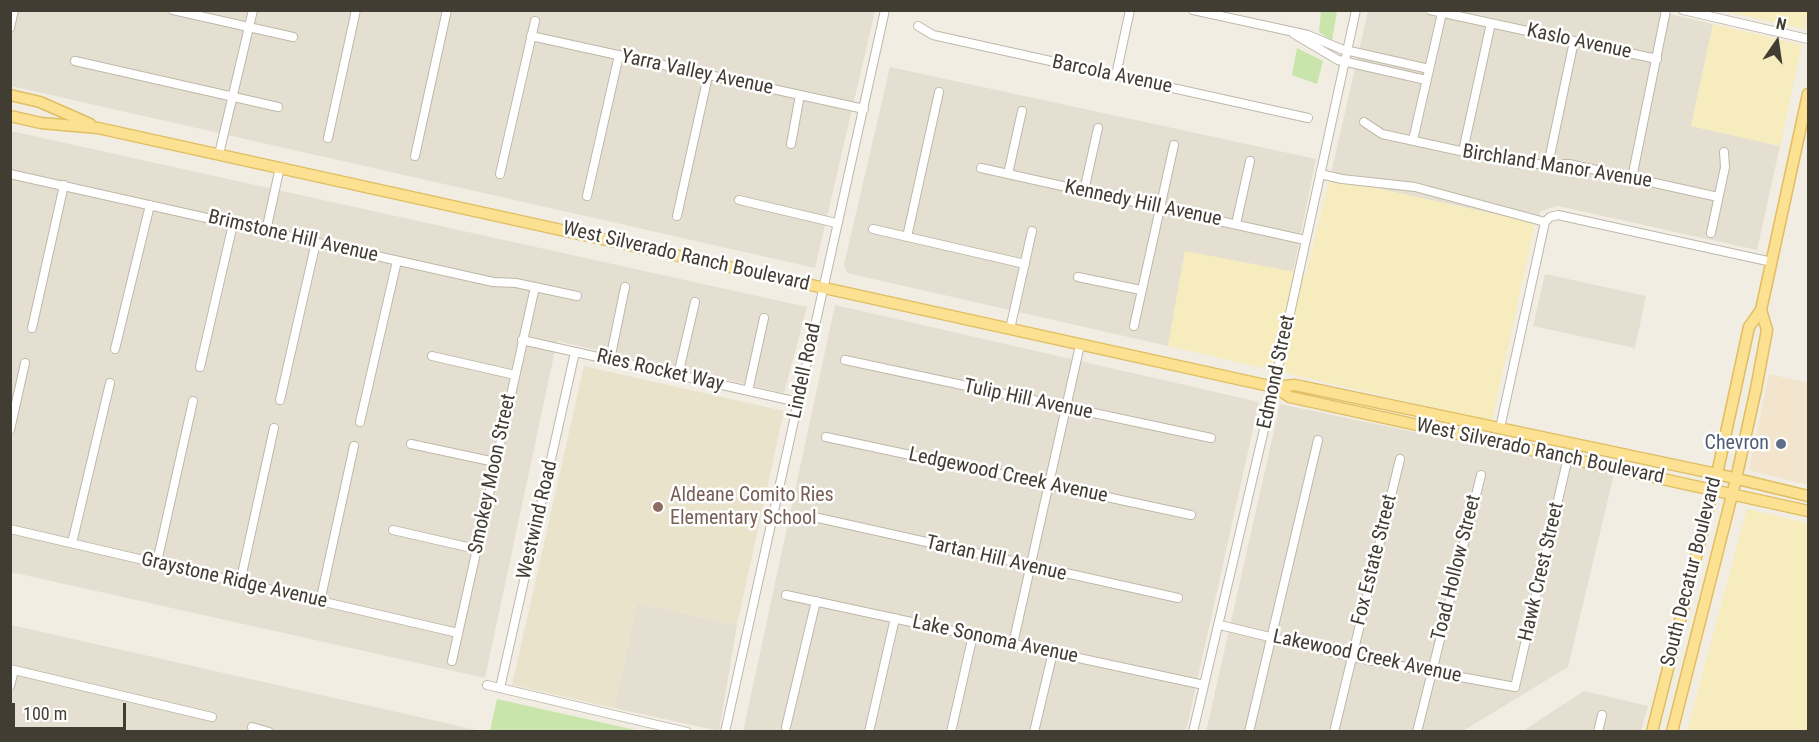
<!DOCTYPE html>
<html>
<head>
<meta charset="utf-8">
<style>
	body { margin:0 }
	#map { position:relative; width:1819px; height:742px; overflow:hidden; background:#f1ede3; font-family:"Roboto Condensed",sans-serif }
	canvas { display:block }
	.frame { position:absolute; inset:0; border:12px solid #423d33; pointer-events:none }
	.north { position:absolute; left:1747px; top:12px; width:60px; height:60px; -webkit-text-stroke:4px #fff; paint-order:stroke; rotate:13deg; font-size:16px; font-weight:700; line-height:24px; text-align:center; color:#423d33 }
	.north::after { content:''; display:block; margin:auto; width:21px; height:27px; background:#423d33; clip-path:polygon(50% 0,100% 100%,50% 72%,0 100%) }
	.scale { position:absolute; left:12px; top:703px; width:114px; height:27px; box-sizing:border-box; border:3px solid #423d33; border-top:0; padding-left:8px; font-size:18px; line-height:21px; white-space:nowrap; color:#423d33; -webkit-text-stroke:4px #fff; paint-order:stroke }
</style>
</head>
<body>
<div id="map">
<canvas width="1819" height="742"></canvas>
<div class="frame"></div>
<div class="north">N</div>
<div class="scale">100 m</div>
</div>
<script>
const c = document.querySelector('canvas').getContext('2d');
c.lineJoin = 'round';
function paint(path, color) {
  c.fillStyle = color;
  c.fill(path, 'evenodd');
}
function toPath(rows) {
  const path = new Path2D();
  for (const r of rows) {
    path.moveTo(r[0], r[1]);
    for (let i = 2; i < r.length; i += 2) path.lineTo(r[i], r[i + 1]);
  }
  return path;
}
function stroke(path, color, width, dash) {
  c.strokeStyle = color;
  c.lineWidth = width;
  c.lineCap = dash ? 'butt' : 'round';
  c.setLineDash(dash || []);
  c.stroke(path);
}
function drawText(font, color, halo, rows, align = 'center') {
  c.font = font + ' "Roboto Condensed",sans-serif';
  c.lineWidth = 5;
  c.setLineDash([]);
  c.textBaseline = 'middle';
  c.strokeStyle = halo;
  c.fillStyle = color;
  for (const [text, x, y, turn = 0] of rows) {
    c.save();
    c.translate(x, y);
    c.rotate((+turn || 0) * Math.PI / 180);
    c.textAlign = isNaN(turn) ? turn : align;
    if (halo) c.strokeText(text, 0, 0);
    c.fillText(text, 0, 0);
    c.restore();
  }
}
paint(toPath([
	[1651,10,1713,24,1691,126,1780,146,1757,250,1558,206,1541,211,1535,223,1330,178,1368,11],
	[10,11,875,11,815,268,11,86],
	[890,67,1316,159,1293,272,1185,252,1168,346,847,273,844,265],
	[11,131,807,307,784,393,557,341,485,678,11,572],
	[1545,274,1646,296,1635,348,1533,326],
	[835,305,1259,402,1186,731,743,732],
	[1280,404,1614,474,1568,667,1463,731,1206,732],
	[637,603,737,625,719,731,614,708],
	[11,625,481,731,11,731],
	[1584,691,1648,706,1641,731,1521,732]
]), '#e5dfd1');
paint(toPath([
	[1769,374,1808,383,1808,485,1749,470]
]), '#f3e5cd');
paint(toPath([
	[584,366,784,411,737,625,637,603,614,708,512,685]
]), '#eae3cc');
paint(toPath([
	[1321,11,1337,11,1332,41,1319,32],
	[1297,48,1323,61,1317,84,1292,75],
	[497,699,515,703,640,731,490,731]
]), '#c9e5ac');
paint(toPath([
	[1808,10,1805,29,1723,11,1723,10],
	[1713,24,1802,45,1780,146,1691,126],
	[1330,178,1535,223,1492,421,1168,346,1185,251,1306,274],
	[1747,509,1808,523,1808,731,1687,731]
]), '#f6ecbe');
const minor = toPath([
	[173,10,293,37],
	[1193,10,1308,35,1341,49,1429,69],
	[1430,10,1657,59],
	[1683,10,1808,39],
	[918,26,933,35,1308,118],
	[10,28,14,10],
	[1294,34,1338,60,1426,80],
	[531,36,864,109],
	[75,61,278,107],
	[1116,75,1130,10],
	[1364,122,1382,134,1520,164,1569,164,1718,197],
	[328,138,356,10],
	[1413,140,1442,13],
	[791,144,800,95],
	[1463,151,1491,23],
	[219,154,253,10],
	[415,156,447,10],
	[1548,165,1574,41],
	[981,168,1305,240],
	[10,174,493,282,516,283,577,296],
	[500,174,535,21],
	[1008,174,1022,111],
	[1320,174,1342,179,1415,187,1545,222],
	[1632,178,1666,10],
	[1084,191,1098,128],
	[587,196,619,55],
	[739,200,836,223],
	[677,216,708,76],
	[1236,224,1250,161],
	[873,229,1025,264],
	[266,231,280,167],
	[1711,233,1725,167,1724,152],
	[907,237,939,92],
	[1078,277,1141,290],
	[1134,326,1174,145],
	[32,328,64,185],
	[1010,329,1032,231],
	[522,340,798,402],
	[115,349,150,205],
	[432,356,515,375],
	[610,360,625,287],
	[845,360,1211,438],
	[200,367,233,224],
	[678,375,695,302],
	[748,391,764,318],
	[280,400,316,242],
	[360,422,397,261],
	[1500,428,1545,222,1550,217,1558,215,1772,262],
	[10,430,25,363],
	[826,437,1191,515],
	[411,444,495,462],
	[814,517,1178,598],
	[10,529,458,633],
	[393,530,476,549],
	[72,543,110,383],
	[157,562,193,401],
	[240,583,274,428],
	[786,595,1204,685],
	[320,602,354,446],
	[1220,625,1352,657,1515,687,1568,457],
	[1013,644,1080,345],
	[452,661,535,287],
	[10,669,212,717],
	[487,685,687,732],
	[10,686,14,670],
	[500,688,575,352],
	[252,727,269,732],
	[786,727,816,601],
	[725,732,885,10],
	[869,732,895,618],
	[951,732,973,635],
	[1034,732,1053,652],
	[1193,732,1274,387,1356,10],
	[1249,732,1318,440],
	[1334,732,1400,459],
	[1417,732,1481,475],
	[1598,732,1602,715]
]);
const major = toPath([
	[10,95,40,102,90,124],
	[10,116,41,123,98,128,1274,387,1295,385,1717,474,1808,496],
	[1275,387,1290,397,1808,511],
	[1652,732,1717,474,1749,327,1761,310,1808,94],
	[1672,732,1736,479,1756,389,1767,330,1761,310]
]);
stroke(minor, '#bfb8a9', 10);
stroke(major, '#e0be62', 13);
stroke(minor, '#fff', 8);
stroke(major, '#fbe191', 10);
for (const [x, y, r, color] of [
	[1781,444,6,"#5c6f8a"],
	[658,507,6,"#8d6e63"]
]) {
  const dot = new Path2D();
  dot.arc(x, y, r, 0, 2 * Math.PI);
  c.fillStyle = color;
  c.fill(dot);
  stroke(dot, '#fff', 2);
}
drawText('20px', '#423d33', '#fff', [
	["Kaslo Avenue",1579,42,12],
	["Yarra Valley Avenue",697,73,12],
	["Barcola Avenue",1112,75,12],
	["Birchland Manor Avenue",1557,167,9],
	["Kennedy Hill Avenue",1143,204,12],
	["Brimstone Hill Avenue",293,237,13],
	["West Silverado Ranch Boulevard",686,257,13],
	["Ries Rocket Way",660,371,13],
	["Lindell Road",805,371,-78],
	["Edmond Street",1277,372,-78],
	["Tulip Hill Avenue",1028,400,12],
	["West Silverado Ranch Boulevard",1540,452,12],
	["Smokey Moon Street",493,474,-78],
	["Ledgewood Creek Avenue",1008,476,12],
	["Westwind Road",538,520,-77],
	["Tartan Hill Avenue",996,559,13],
	["Fox Estate Street",1375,560,-76],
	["Toad Hollow Street",1457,568,-76],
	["Hawk Crest Street",1542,572,-77],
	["South Decatur Boulevard",1692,572,-76],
	["Graystone Ridge Avenue",234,581,13],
	["Lake Sonoma Avenue",995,640,12],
	["Lakewood Creek Avenue",1367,657,12]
]);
drawText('20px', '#4e5e75', '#fff', [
	["Chevron",1769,444]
], 'right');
drawText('20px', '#785e54', '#fff', [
	["Aldeane Comito Ries",670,496],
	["Elementary School",670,519]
], 'left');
</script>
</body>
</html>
